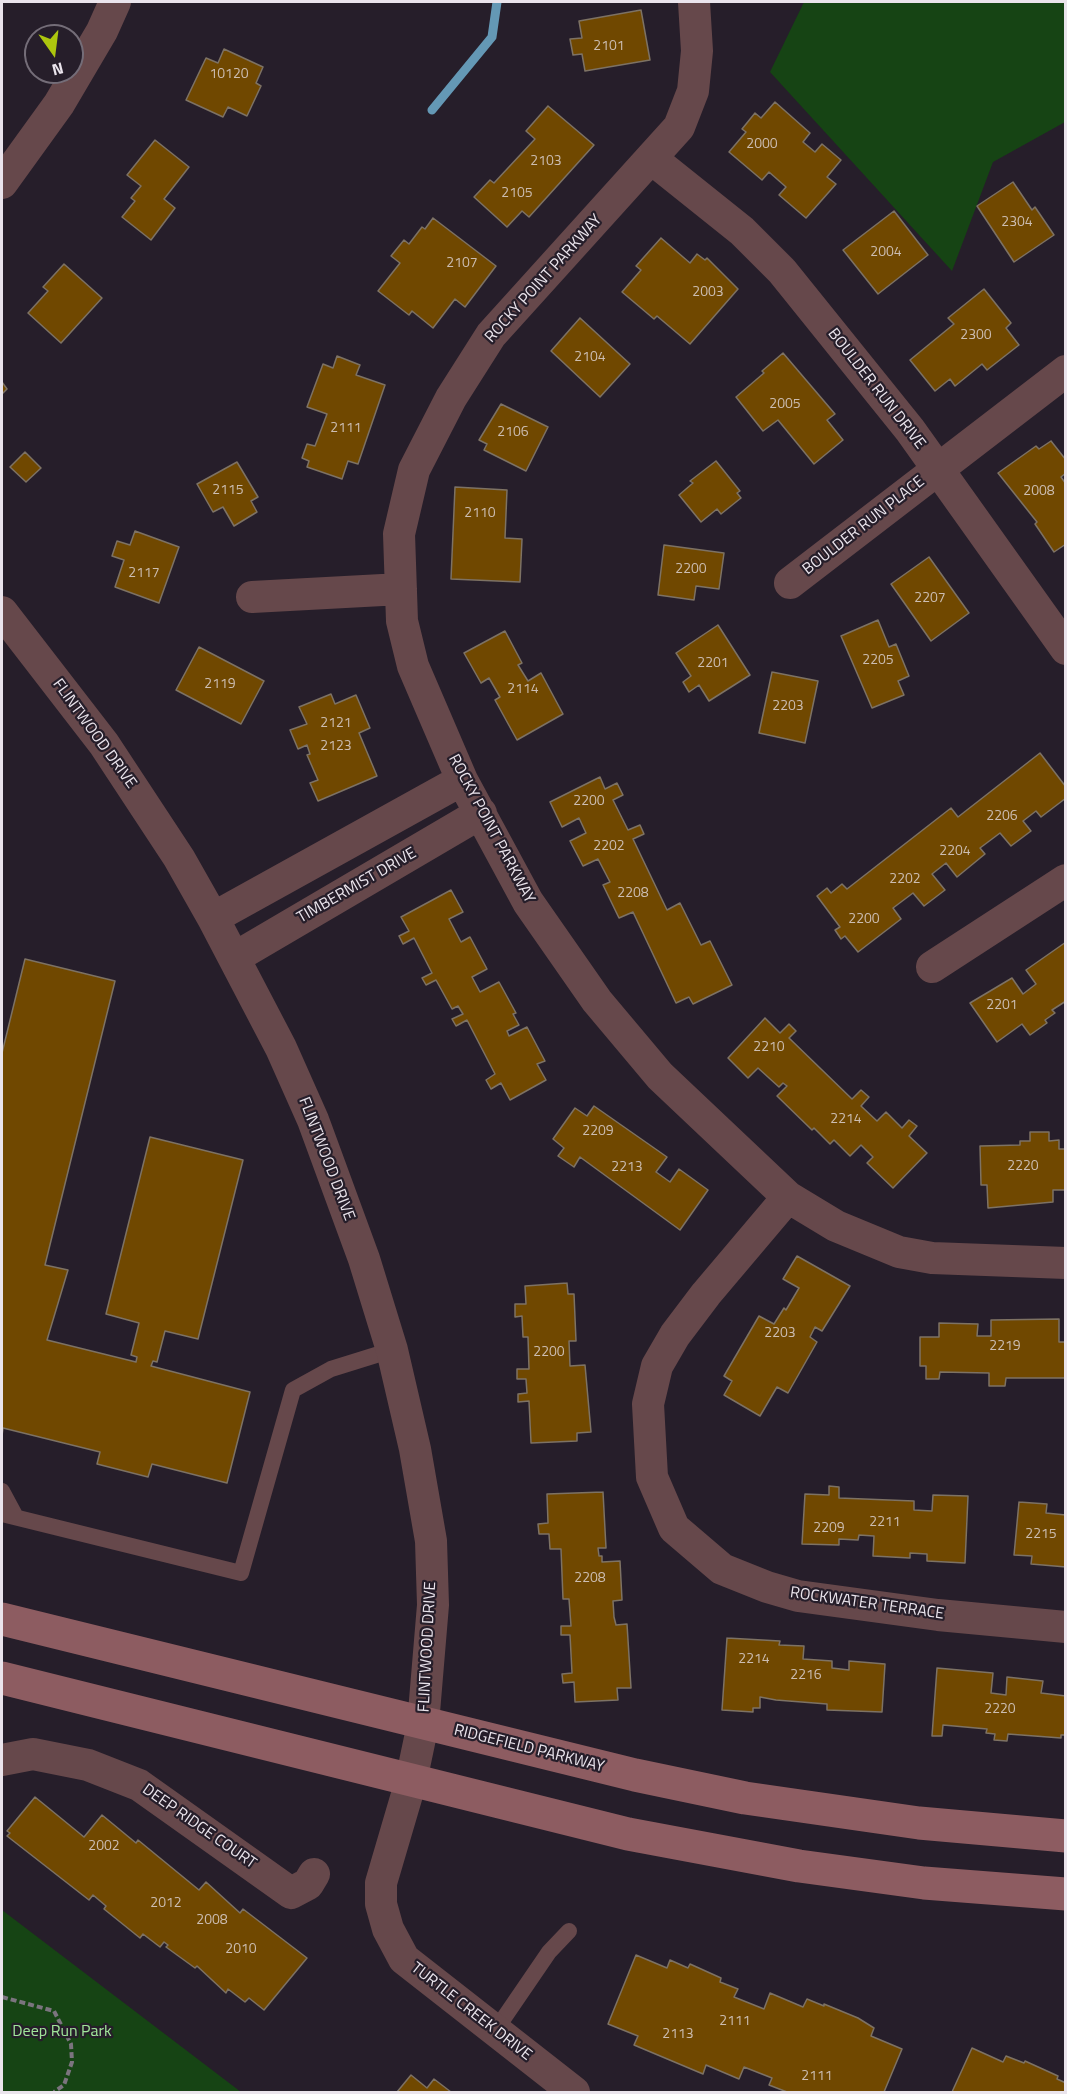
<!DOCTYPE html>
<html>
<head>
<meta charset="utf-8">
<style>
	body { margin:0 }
	#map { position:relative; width:1067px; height:2094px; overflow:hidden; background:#261e2a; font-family:"Titillium Web",sans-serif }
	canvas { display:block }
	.frame { position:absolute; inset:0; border:3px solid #eae4ec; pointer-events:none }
	.north { position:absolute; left:24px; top:24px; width:60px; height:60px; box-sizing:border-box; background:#261e2a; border:2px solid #746d78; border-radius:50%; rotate:166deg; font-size:16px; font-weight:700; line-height:24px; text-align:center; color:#eae4ec }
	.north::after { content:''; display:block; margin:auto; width:21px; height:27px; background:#adc60e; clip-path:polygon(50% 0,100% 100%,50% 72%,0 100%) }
</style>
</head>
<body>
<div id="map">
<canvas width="1067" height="2094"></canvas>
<div class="frame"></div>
<div class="north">N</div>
</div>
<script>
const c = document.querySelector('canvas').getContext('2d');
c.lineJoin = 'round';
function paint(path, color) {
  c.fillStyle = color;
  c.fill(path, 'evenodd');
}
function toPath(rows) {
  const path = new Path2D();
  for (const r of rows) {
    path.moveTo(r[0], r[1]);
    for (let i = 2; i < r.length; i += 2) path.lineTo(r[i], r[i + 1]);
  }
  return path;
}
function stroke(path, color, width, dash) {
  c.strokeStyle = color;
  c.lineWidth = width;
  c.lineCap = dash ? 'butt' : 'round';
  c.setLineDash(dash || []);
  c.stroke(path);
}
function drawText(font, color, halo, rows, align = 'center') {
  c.font = font + ' "Titillium Web",sans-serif';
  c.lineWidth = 4.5;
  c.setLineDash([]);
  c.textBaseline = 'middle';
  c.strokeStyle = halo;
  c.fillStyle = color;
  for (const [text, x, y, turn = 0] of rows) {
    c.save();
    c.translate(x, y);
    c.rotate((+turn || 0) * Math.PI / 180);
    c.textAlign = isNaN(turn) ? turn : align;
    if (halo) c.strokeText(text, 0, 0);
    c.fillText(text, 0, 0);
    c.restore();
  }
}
paint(toPath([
	[804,2,1065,2,1065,122,993,162,952,271,770,72],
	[2,1910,241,2092,2,2092]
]), '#164414');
stroke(toPath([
	[432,110,492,37,497,2]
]), '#6498b5', 9);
const building = toPath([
	[641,10,650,60,585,71,582,54,573,55,570,39,582,38,579,21,641,10],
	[224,49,263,67,256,83,261,86,247,116,228,107,223,117,186,100,206,58,218,63,224,49],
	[775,102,810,133,803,142,815,152,822,144,841,160,827,177,836,184,806,218,779,195,786,187,769,172,762,180,729,152,746,132,742,129,755,113,761,118,775,102],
	[548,106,594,145,529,217,522,211,507,227,474,197,490,180,494,183,535,139,526,131,548,106],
	[155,140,189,167,164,199,175,208,151,240,122,217,135,201,131,198,141,186,127,175,155,140],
	[1013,182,1032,210,1035,207,1054,235,1014,262,977,206,1013,182],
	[894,211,928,255,878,294,843,250,894,211],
	[433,218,496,266,465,307,455,299,433,328,412,311,409,315,378,291,400,263,391,256,404,240,409,244,422,227,425,229,433,218],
	[661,238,690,263,697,254,705,260,707,258,738,289,690,344,657,316,654,319,622,292,641,270,636,266,661,238],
	[64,264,102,298,61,343,28,313,48,291,43,287,64,264],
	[984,289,1011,323,1006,328,1019,345,987,370,982,364,955,386,950,379,935,391,910,360,954,324,948,318,984,289],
	[580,318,630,364,600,397,551,351,580,318],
	[783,353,835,414,827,420,843,440,814,464,778,420,763,431,736,397,764,373,762,371,783,353],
	[337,356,360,365,356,375,385,385,358,464,348,461,342,479,307,467,309,461,302,458,307,444,315,446,327,414,307,407,323,364,333,368,337,356],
	[2,382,7,389,2,394,2,382],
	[501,404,548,427,526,471,484,450,487,444,479,440,501,404],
	[1051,441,1066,460,1066,473,1061,477,1066,484,1066,544,1054,552,1035,524,1037,522,998,473,1036,446,1039,449,1051,441],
	[25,452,41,468,26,482,10,467,25,452],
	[716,461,740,491,737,493,741,498,721,514,717,509,701,522,679,495,693,483,690,481,716,461],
	[237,462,258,497,251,501,257,512,234,526,223,507,213,512,197,484,237,462],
	[455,487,507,490,505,538,522,539,520,582,451,579,455,487],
	[135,531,179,547,159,603,115,587,124,560,112,556,117,541,130,545,135,531],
	[664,545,724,553,719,589,696,586,694,600,658,595,664,545],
	[929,557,969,613,931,641,891,584,929,557],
	[878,620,889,647,896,644,909,676,898,681,904,695,872,708,841,636,878,620],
	[718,625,750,675,709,701,699,685,689,692,683,682,691,676,676,653,718,625],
	[505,631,522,663,518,665,528,681,541,673,563,714,517,740,495,700,500,697,489,678,481,683,464,653,505,631],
	[199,647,264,681,241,724,176,690,199,647],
	[772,672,818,681,805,743,759,733,772,672],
	[331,694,335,704,356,695,370,728,359,733,377,776,318,801,310,783,318,780,307,755,310,754,307,745,298,749,290,730,307,724,299,707,331,694],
	[1040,753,1066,787,1066,798,1041,817,1036,811,1023,821,1031,831,1011,846,1000,833,980,848,985,854,957,877,946,863,932,874,945,890,924,906,913,893,893,908,901,919,858,952,845,936,841,939,835,930,840,927,817,896,827,888,831,893,842,884,847,889,951,808,958,817,1040,753],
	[600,777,605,789,617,783,623,795,613,800,628,830,640,825,644,834,633,839,667,910,680,903,701,945,710,941,732,985,693,1004,689,997,676,1003,633,912,619,918,603,885,610,882,598,859,583,866,570,841,586,833,579,818,562,827,550,802,600,777],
	[451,890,463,912,449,919,461,942,470,937,487,969,472,977,480,992,499,982,516,1013,513,1014,519,1025,507,1031,509,1036,527,1027,545,1061,537,1064,546,1080,510,1100,501,1083,491,1089,486,1080,495,1074,467,1020,456,1026,452,1019,463,1014,458,1006,452,1009,436,980,426,985,422,978,432,973,414,938,403,944,399,936,409,931,401,917,451,890],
	[1066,942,1066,1001,1052,1010,1055,1013,1045,1020,1047,1023,1030,1035,1022,1024,997,1042,970,1003,1012,978,1023,994,1036,984,1026,970,1066,942],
	[25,959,115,981,45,1265,68,1270,47,1340,136,1362,137,1357,131,1355,139,1323,106,1314,150,1137,243,1160,198,1339,165,1331,157,1362,153,1361,151,1366,250,1392,227,1483,152,1464,148,1477,97,1464,100,1452,3,1428,2,1436,2,1053,25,959],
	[765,1018,780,1033,789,1024,796,1031,789,1038,852,1099,861,1090,869,1097,861,1106,877,1121,886,1112,902,1128,909,1120,917,1126,909,1136,927,1153,893,1188,867,1163,873,1157,861,1145,850,1156,834,1140,830,1144,814,1128,812,1130,777,1096,787,1086,783,1083,779,1087,758,1068,748,1078,728,1058,765,1018],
	[594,1106,667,1157,656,1172,670,1182,679,1169,708,1190,680,1230,580,1157,574,1167,558,1156,564,1148,553,1139,575,1108,587,1116,594,1106],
	[1030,1132,1049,1132,1049,1141,1059,1140,1059,1149,1066,1149,1066,1190,1053,1190,1053,1202,988,1208,987,1185,981,1185,980,1146,1020,1145,1020,1141,1030,1141,1030,1132],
	[797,1256,850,1286,822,1331,815,1327,810,1337,817,1342,788,1393,777,1387,760,1416,724,1395,732,1381,724,1376,759,1316,774,1324,784,1308,786,1310,799,1288,783,1279,797,1256],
	[567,1283,568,1294,574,1294,576,1341,569,1341,570,1366,585,1365,591,1432,577,1433,577,1441,531,1443,529,1401,518,1402,518,1394,527,1393,526,1379,517,1379,517,1369,529,1369,528,1337,523,1337,522,1316,515,1317,515,1304,526,1304,525,1286,567,1283],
	[1059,1319,1059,1342,1066,1342,1066,1378,1006,1378,1005,1386,989,1386,989,1373,940,1372,939,1379,926,1379,926,1366,920,1366,920,1337,939,1337,939,1323,978,1324,977,1336,991,1336,991,1320,1059,1319],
	[829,1486,839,1487,839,1498,914,1501,914,1510,932,1511,933,1495,968,1496,965,1563,927,1561,927,1554,910,1553,910,1558,873,1556,874,1536,859,1535,858,1540,839,1539,839,1545,802,1544,805,1494,829,1495,829,1486],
	[603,1492,606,1548,598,1548,599,1556,602,1556,602,1562,620,1561,622,1600,613,1601,614,1617,616,1625,627,1624,631,1688,617,1688,618,1700,575,1702,574,1682,563,1683,562,1674,572,1673,570,1635,561,1635,561,1626,571,1626,569,1599,563,1599,561,1549,550,1549,549,1534,539,1534,538,1524,548,1523,547,1494,603,1492],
	[1019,1502,1047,1504,1046,1513,1066,1515,1066,1567,1031,1564,1032,1556,1014,1555,1019,1502],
	[727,1638,780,1641,779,1645,804,1646,803,1659,832,1661,832,1668,849,1670,849,1661,885,1664,882,1712,827,1710,827,1704,776,1700,760,1697,760,1708,753,1708,753,1712,722,1710,727,1638],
	[937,1668,993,1673,991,1693,1006,1695,1007,1677,1043,1681,1041,1693,1066,1696,1066,1735,1061,1735,1061,1738,1008,1734,1007,1741,994,1740,995,1734,986,1733,987,1729,943,1725,942,1736,932,1736,937,1668],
	[35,1797,84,1837,102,1815,136,1843,138,1840,199,1890,206,1882,240,1913,243,1909,307,1958,264,2010,249,1998,245,2002,228,1989,226,1993,197,1966,195,1968,166,1947,168,1945,164,1942,160,1947,143,1934,140,1938,104,1909,106,1906,93,1895,89,1900,7,1836,10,1833,7,1831,35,1797],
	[636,1955,667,1968,670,1960,688,1968,690,1964,721,1978,720,1982,738,1989,734,1997,764,2009,770,1993,803,2007,807,1999,824,2006,824,2004,858,2018,874,2028,871,2036,902,2049,884,2092,787,2092,769,2085,772,2078,744,2067,739,2079,706,2065,703,2074,634,2045,638,2036,608,2024,636,1955],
	[972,2048,1003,2062,1006,2056,1024,2063,1025,2061,1058,2076,1057,2079,1066,2083,1066,2092,952,2092,972,2048],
	[411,2075,427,2088,434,2079,451,2092,397,2092,411,2075]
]);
paint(building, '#704800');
stroke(building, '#7d7264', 1.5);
stroke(toPath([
	[2,1997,54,2011,71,2044,72,2062,64,2085,54,2092]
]), '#7b747e', 4, [6, 3]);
stroke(toPath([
	[2,1491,16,1517],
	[2,1514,241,1573,293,1390,331,1369,392,1350],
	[495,2031,549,1952,569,1931]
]), '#66484b', 16);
stroke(toPath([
	[694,2,697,51,693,91,679,127,491,335,451,398,414,470,399,534,402,621,413,666,462,780,528,902,597,1001,660,1076,788,1197,836,1226,899,1252,932,1258,1066,1263],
	[652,159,742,231,782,271,910,430,1066,649],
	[2,183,59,104,102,31,115,2],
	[790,583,1066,371],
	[252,597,401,589],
	[2,612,104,744,179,858,213,918,281,1048,313,1120,364,1259,392,1350,415,1449,431,1541,433,1605,423,1724,411,1781,381,1883,381,1904,388,1929,404,1959,574,2092],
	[213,918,462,780],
	[234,958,481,813],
	[932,967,1066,880],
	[788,1197,706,1294,675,1335,657,1366,648,1404,652,1477,674,1528,722,1569,767,1587,798,1596,938,1615,1066,1627],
	[2,1760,33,1754,88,1765,139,1785,291,1893,308,1884,314,1874]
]), '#66484b', 32);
stroke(toPath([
	[2,1619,635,1775,745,1798,919,1823,1066,1836],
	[2,1678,628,1834,799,1866,924,1883,1066,1894]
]), '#8d5c61', 33);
drawText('14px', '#ccbdb1', null, [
	["2101",609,47],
	["10120",229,75],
	["2000",762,145],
	["2103",546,162],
	["2105",517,194],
	["2304",1017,223],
	["2004",886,253],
	["2107",462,264],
	["2003",708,293],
	["2300",976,336],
	["2104",590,358],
	["2005",785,405],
	["2111",346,429],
	["2106",513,433],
	["2115",228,491],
	["2008",1039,492],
	["2110",480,514],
	["2200",691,570],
	["2117",144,574],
	["2207",930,599],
	["2205",878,661],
	["2201",713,664],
	["2119",220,685],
	["2114",523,690],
	["2203",788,707],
	["2121",336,724],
	["2123",336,747],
	["2200",589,802],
	["2206",1002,817],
	["2202",609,847],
	["2204",955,852],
	["2202",905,880],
	["2208",633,894],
	["2200",864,920],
	["2201",1002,1006],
	["2210",769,1048],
	["2214",846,1120],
	["2209",598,1132],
	["2220",1023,1167],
	["2213",627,1168],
	["2203",780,1334],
	["2219",1005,1347],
	["2200",549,1353],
	["2211",885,1523],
	["2209",829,1529],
	["2215",1041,1535],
	["2208",590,1579],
	["2214",754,1660],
	["2216",806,1676],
	["2220",1000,1710],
	["2002",104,1847],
	["2012",166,1904],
	["2008",212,1921],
	["2010",241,1950],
	["2111",735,2022],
	["2113",678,2035],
	["2111",817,2077]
]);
drawText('16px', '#eae4ec', '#261e2a', [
	["ROCKY POINT PARKWAY",544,279,-48],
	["BOULDER RUN DRIVE",876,389,52],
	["BOULDER RUN PLACE",864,526,-38],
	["FLINTWOOD DRIVE",94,734,54],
	["ROCKY POINT PARKWAY",491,829,62],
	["TIMBERMIST DRIVE",357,886,-30],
	["FLINTWOOD DRIVE",326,1159,69],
	["ROCKWATER TERRACE",867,1604,8],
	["FLINTWOOD DRIVE",428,1647,-87],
	["RIDGEFIELD PARKWAY",529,1749,14],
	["DEEP RIDGE COURT",199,1827,35],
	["TURTLE CREEK DRIVE",471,2012,38]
]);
drawText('16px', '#a0e59a', '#261e2a', [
	["Deep Run Park",62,2032]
]);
</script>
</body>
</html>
